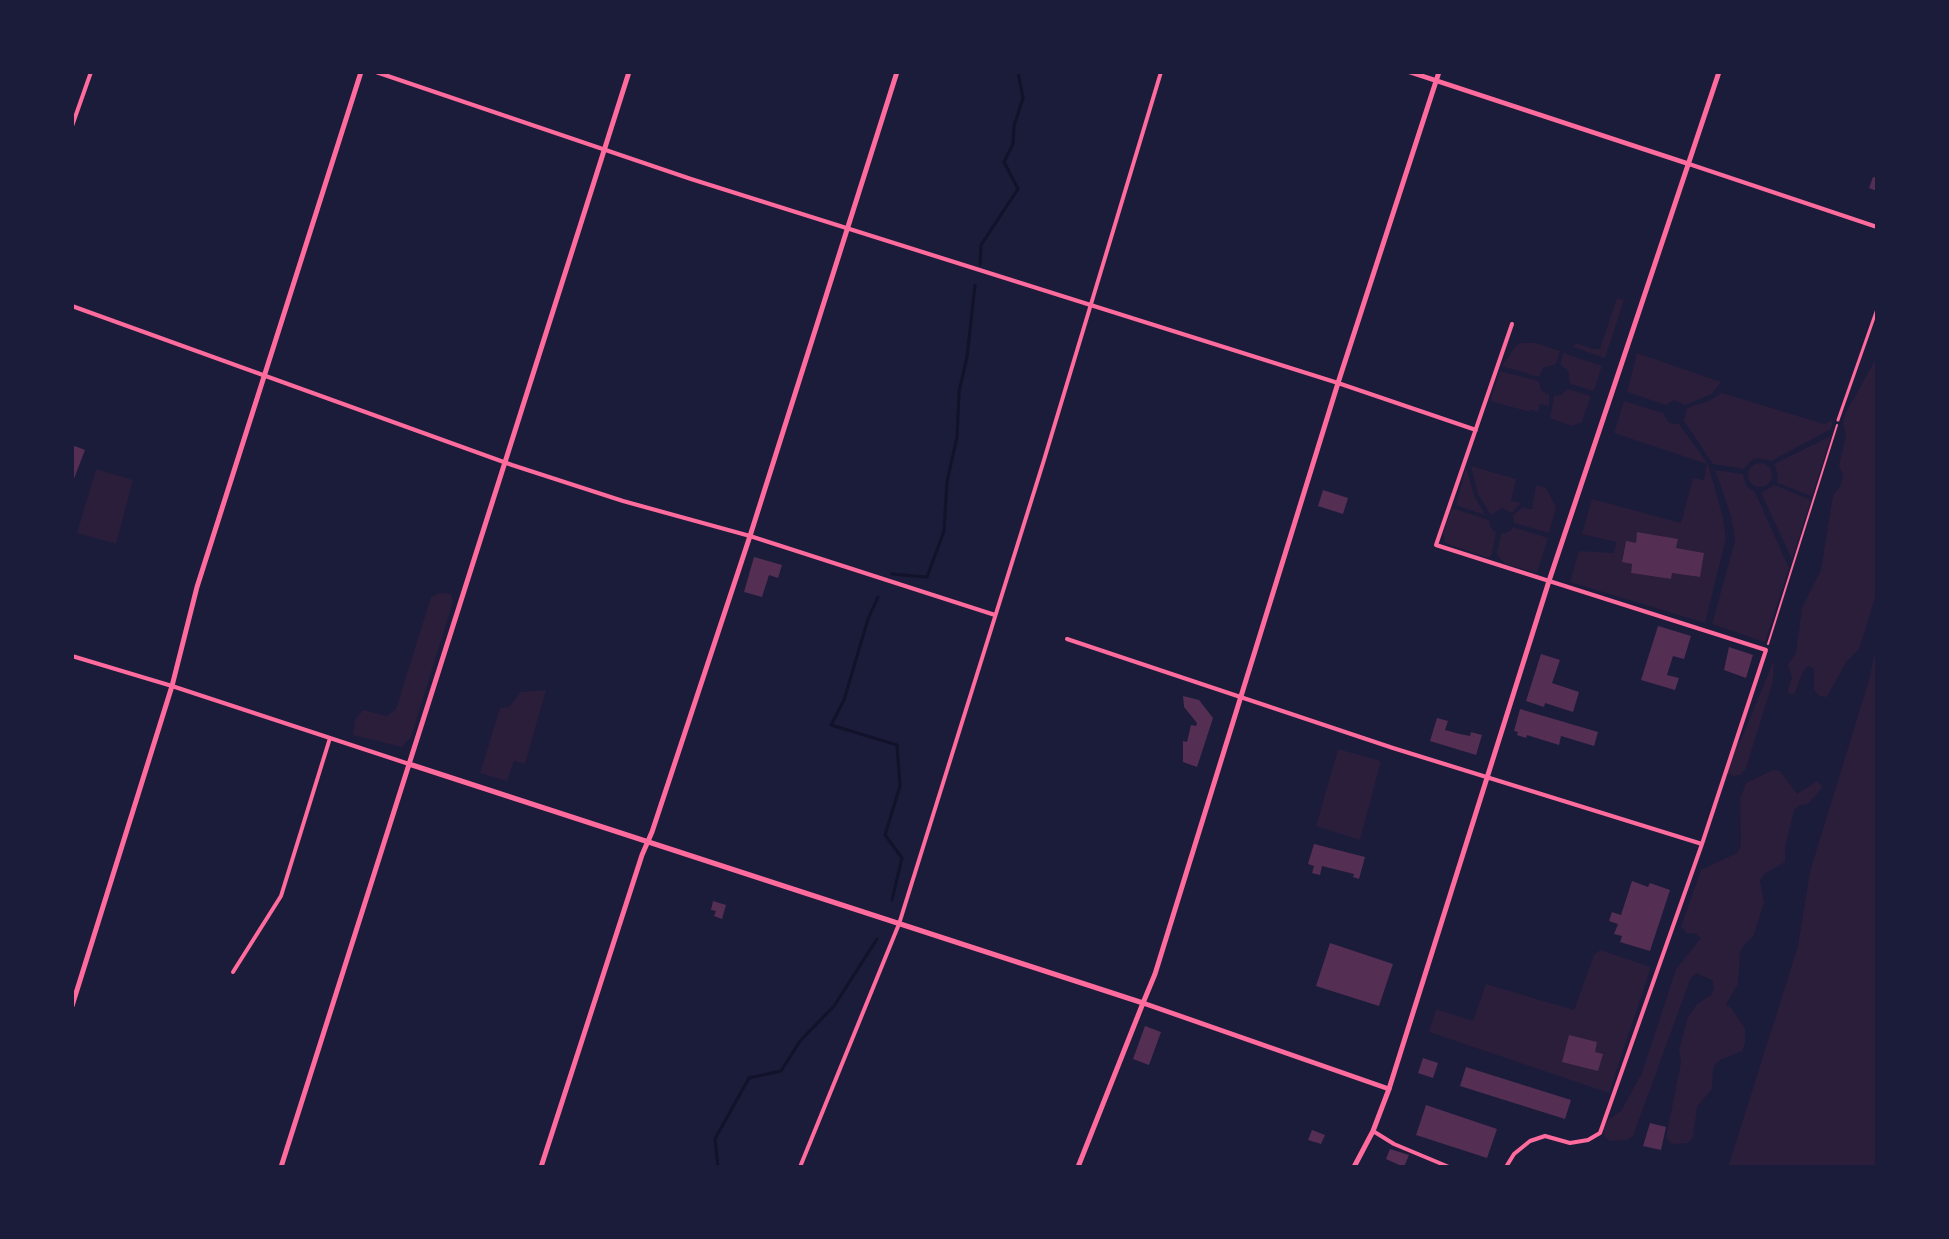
<!DOCTYPE html>
<html>
<head>
<meta charset="utf-8">
<style>
	body { margin:0 }
	#map { position:relative; width:1949px; height:1239px; overflow:hidden; background:#1b1b3a; font-family:Mulish,sans-serif }
	canvas { display:block }
	.frame { position:absolute; inset:0; border:74px solid #1b1b3a; pointer-events:none }
</style>
</head>
<body>
<div id="map">
<canvas width="1949" height="1239"></canvas>
<div class="frame"></div>
</div>
<script>
const c = document.querySelector('canvas').getContext('2d');
c.lineJoin = 'round';
function paint(path, color) {
  c.fillStyle = color;
  c.fill(path, 'evenodd');
}
function toPath(rows) {
  const path = new Path2D();
  for (const r of rows) {
    if (r.length === 3) {
      path.moveTo(r[0] + r[2], r[1]);
      path.arc(r[0], r[1], r[2], 0, 2 * Math.PI);
      continue;
    }
    path.moveTo(r[0], r[1]);
    for (let i = 2; i < r.length; i += 2) path.lineTo(r[i], r[i + 1]);
  }
  return path;
}
function stroke(path, color, width, dash) {
  c.strokeStyle = color;
  c.lineWidth = width;
  c.lineCap = dash ? 'butt' : 'round';
  c.setLineDash(dash || []);
  c.stroke(path);
}
paint(toPath([
	[1617,298,1624,300,1605,358,1573,347,1576,343,1593,349,1600,349],
	[1521,343,1536,343,1560,351,1556,364,1543,368,1539,377,1502,366,1515,347],
	[1563,353,1602,366,1594,391,1570,384,1568,370,1560,365],
	[1637,353,1721,382,1712,394,1685,405,1674,400,1666,405,1627,392],
	[1877,357,1877,592,1859,649,1847,661,1827,697,1819,696,1814,690,1814,669,1808,666,1803,672,1794,695,1787,692,1792,678,1788,665,1796,653,1802,608,1821,570,1833,495,1841,485,1843,475,1839,466,1846,435,1843,424,1845,414],
	[1500,371,1539,381,1541,390,1549,395,1549,406,1540,404,1538,412,1531,410,1530,412,1490,401],
	[1568,389,1591,396,1582,422,1572,426,1550,418,1554,396,1560,395],
	[1722,393,1824,424,1833,420,1831,429,1771,461,1759,458,1752,460,1744,469,1713,464,1684,421,1687,408,1709,401],
	[1624,401,1663,413,1669,423,1679,424,1708,464,1723,517,1726,538,1705,623,1570,582,1579,551,1614,553,1616,542,1582,534,1592,499,1681,523,1693,478,1704,480,1707,464,1614,433],
	[1638,532,1677,539,1676,548,1700,577,1672,573,1671,579,1631,573,1632,564,1622,562,1625,542,1636,543],
	[1831,436,1812,496,1777,483,1778,475,1774,464],
	[1760,475,12],
	[1471,466,1516,479,1511,501,1521,503,1512,513,1502,508,1491,515,1478,494],
	[1466,467,1474,495,1485,515,1456,505],
	[96,469,133,480,116,544,77,533],
	[1715,470,1743,474,1746,486,1755,492,1789,568,1765,642,1712,624,1735,541,1731,516],
	[1536,485,1546,488,1556,507,1549,533,1514,523,1513,515,1524,506,1524,508,1532,509],
	[1775,485,1811,500,1792,559,1761,493],
	[1452,508,1489,520,1491,528,1496,532,1492,554,1489,558,1445,543,1443,533],
	[1513,527,1548,538,1537,573,1505,564,1497,554,1501,534,1510,531],
	[440,593,451,594,453,602,411,737,402,747,353,735,355,720,363,710,387,716,396,709,431,597],
	[1877,644,1877,1167,1728,1167,1798,946,1810,871,1869,680],
	[1774,660,1773,681,1746,768,1741,775,1733,776,1727,773,1730,751,1741,740],
	[546,690,525,764,514,761,507,781,480,773,500,708,509,707,521,692],
	[1338,749,1381,761,1360,840,1316,826],
	[1773,770,1780,771,1797,794,1817,781,1823,787,1808,804,1800,805,1794,810,1785,848,1785,862,1764,874,1760,880,1764,903,1754,935,1743,946,1740,954,1738,984,1726,1004,1732,1009,1745,1029,1745,1044,1742,1051,1718,1061,1713,1068,1712,1089,1697,1107,1693,1137,1688,1143,1672,1144,1666,1138,1681,1062,1679,1050,1688,1017,1697,1004,1711,995,1714,988,1712,980,1696,973,1690,980,1633,1136,1627,1140,1610,1141,1604,1136,1604,1128,1608,1120,1621,1111,1642,1073,1676,969,1701,938,1694,933,1686,933,1681,926,1701,870,1737,853,1741,845,1740,799,1746,783],
	[1600,950,1651,967,1609,1093,1429,1032,1436,1009,1473,1021,1486,984,1574,1010,1594,955]
]), '#2a1e3b');
stroke(toPath([
	[980,264,981,245,1018,189,1004,162,1013,144,1014,126,1023,98,1018,72],
	[892,574,927,577,944,531,947,482,957,437,959,392,967,357,975,285],
	[878,597,868,619,844,700,831,725,897,745,900,786,885,835,902,858,892,900],
	[718,1167,715,1139,749,1078,781,1071,800,1041,834,1006,877,939]
]), '#12122b', 3);
paint(toPath([
	[1873,177,1877,178,1877,191,1869,188],
	[72,445,85,450,72,484],
	[1323,490,1348,498,1343,514,1318,506],
	[1637,532,1678,539,1676,548,1704,553,1700,577,1672,573,1671,579,1631,573,1632,564,1622,562,1626,541,1636,543],
	[754,557,782,565,778,578,769,575,762,597,744,592],
	[1658,626,1691,636,1684,659,1673,656,1667,675,1679,678,1675,690,1641,680],
	[1729,647,1753,655,1746,678,1724,670],
	[1541,654,1560,660,1552,683,1579,692,1573,712,1545,703,1544,707,1526,701],
	[1183,696,1199,700,1213,718,1197,767,1183,762,1183,741,1187,742,1191,725,1196,726,1197,723,1184,707],
	[1520,709,1598,732,1594,746,1561,736,1559,745,1527,735,1526,738,1517,735,1518,732,1514,731],
	[1437,718,1448,721,1445,730,1460,734,1470,736,1471,732,1482,735,1476,755,1430,741],
	[1314,844,1365,857,1359,879,1353,877,1354,874,1322,866,1320,875,1312,873,1314,866,1308,864],
	[1632,881,1648,887,1650,883,1670,890,1650,951,1620,942,1622,936,1614,934,1618,924,1609,921,1612,912,1621,915],
	[713,901,726,905,722,919,714,916,716,911,711,910],
	[1330,943,1393,964,1379,1006,1316,986],
	[1145,1026,1161,1032,1149,1065,1133,1059],
	[1569,1035,1597,1042,1595,1052,1603,1054,1598,1071,1562,1062],
	[1423,1058,1438,1063,1433,1078,1418,1073],
	[1466,1067,1571,1100,1565,1119,1460,1086],
	[1426,1105,1497,1129,1487,1158,1416,1135],
	[1650,1123,1666,1127,1661,1150,1643,1146],
	[1312,1130,1325,1135,1321,1144,1308,1140],
	[1390,1149,1409,1155,1404,1167,1386,1159]
]), '#542f53');
stroke(toPath([
	[1768,644,1837,425]
]), '#ff6b9d', 2);
stroke(toPath([
	[1838,420,1877,309]
]), '#ff6b9d', 3);
stroke(toPath([
	[376,72,691,179,1338,383,1476,430],
	[72,126,91,72],
	[1689,164,1877,227],
	[72,306,512,465,623,501,750,536,995,615],
	[1067,639,1393,748,1702,844],
	[72,656,172,686,409,764],
	[233,972,281,896,330,738],
	[1373,1131,1394,1144,1449,1167],
	[800,1167,899,924,1044,460,1161,72],
	[1506,1167,1514,1154,1530,1141,1545,1136,1570,1143,1588,1140,1600,1133,1702,844,1766,650,1436,545,1512,324]
]), '#ff6b9d', 4);
stroke(toPath([
	[1410,72,1689,164],
	[541,1167,642,855,652,832,750,536,897,72],
	[1078,1167,1143,1003,1389,1089]
]), '#ff6b9d', 5);
stroke(toPath([
	[409,764,1143,1003,1155,974,1338,383,1439,72],
	[72,1006,172,686,197,587,361,72],
	[281,1167,629,72],
	[1354,1167,1373,1131,1389,1089,1549,581,1719,72]
]), '#ff6b9d', 5);
</script>
</body>
</html>
